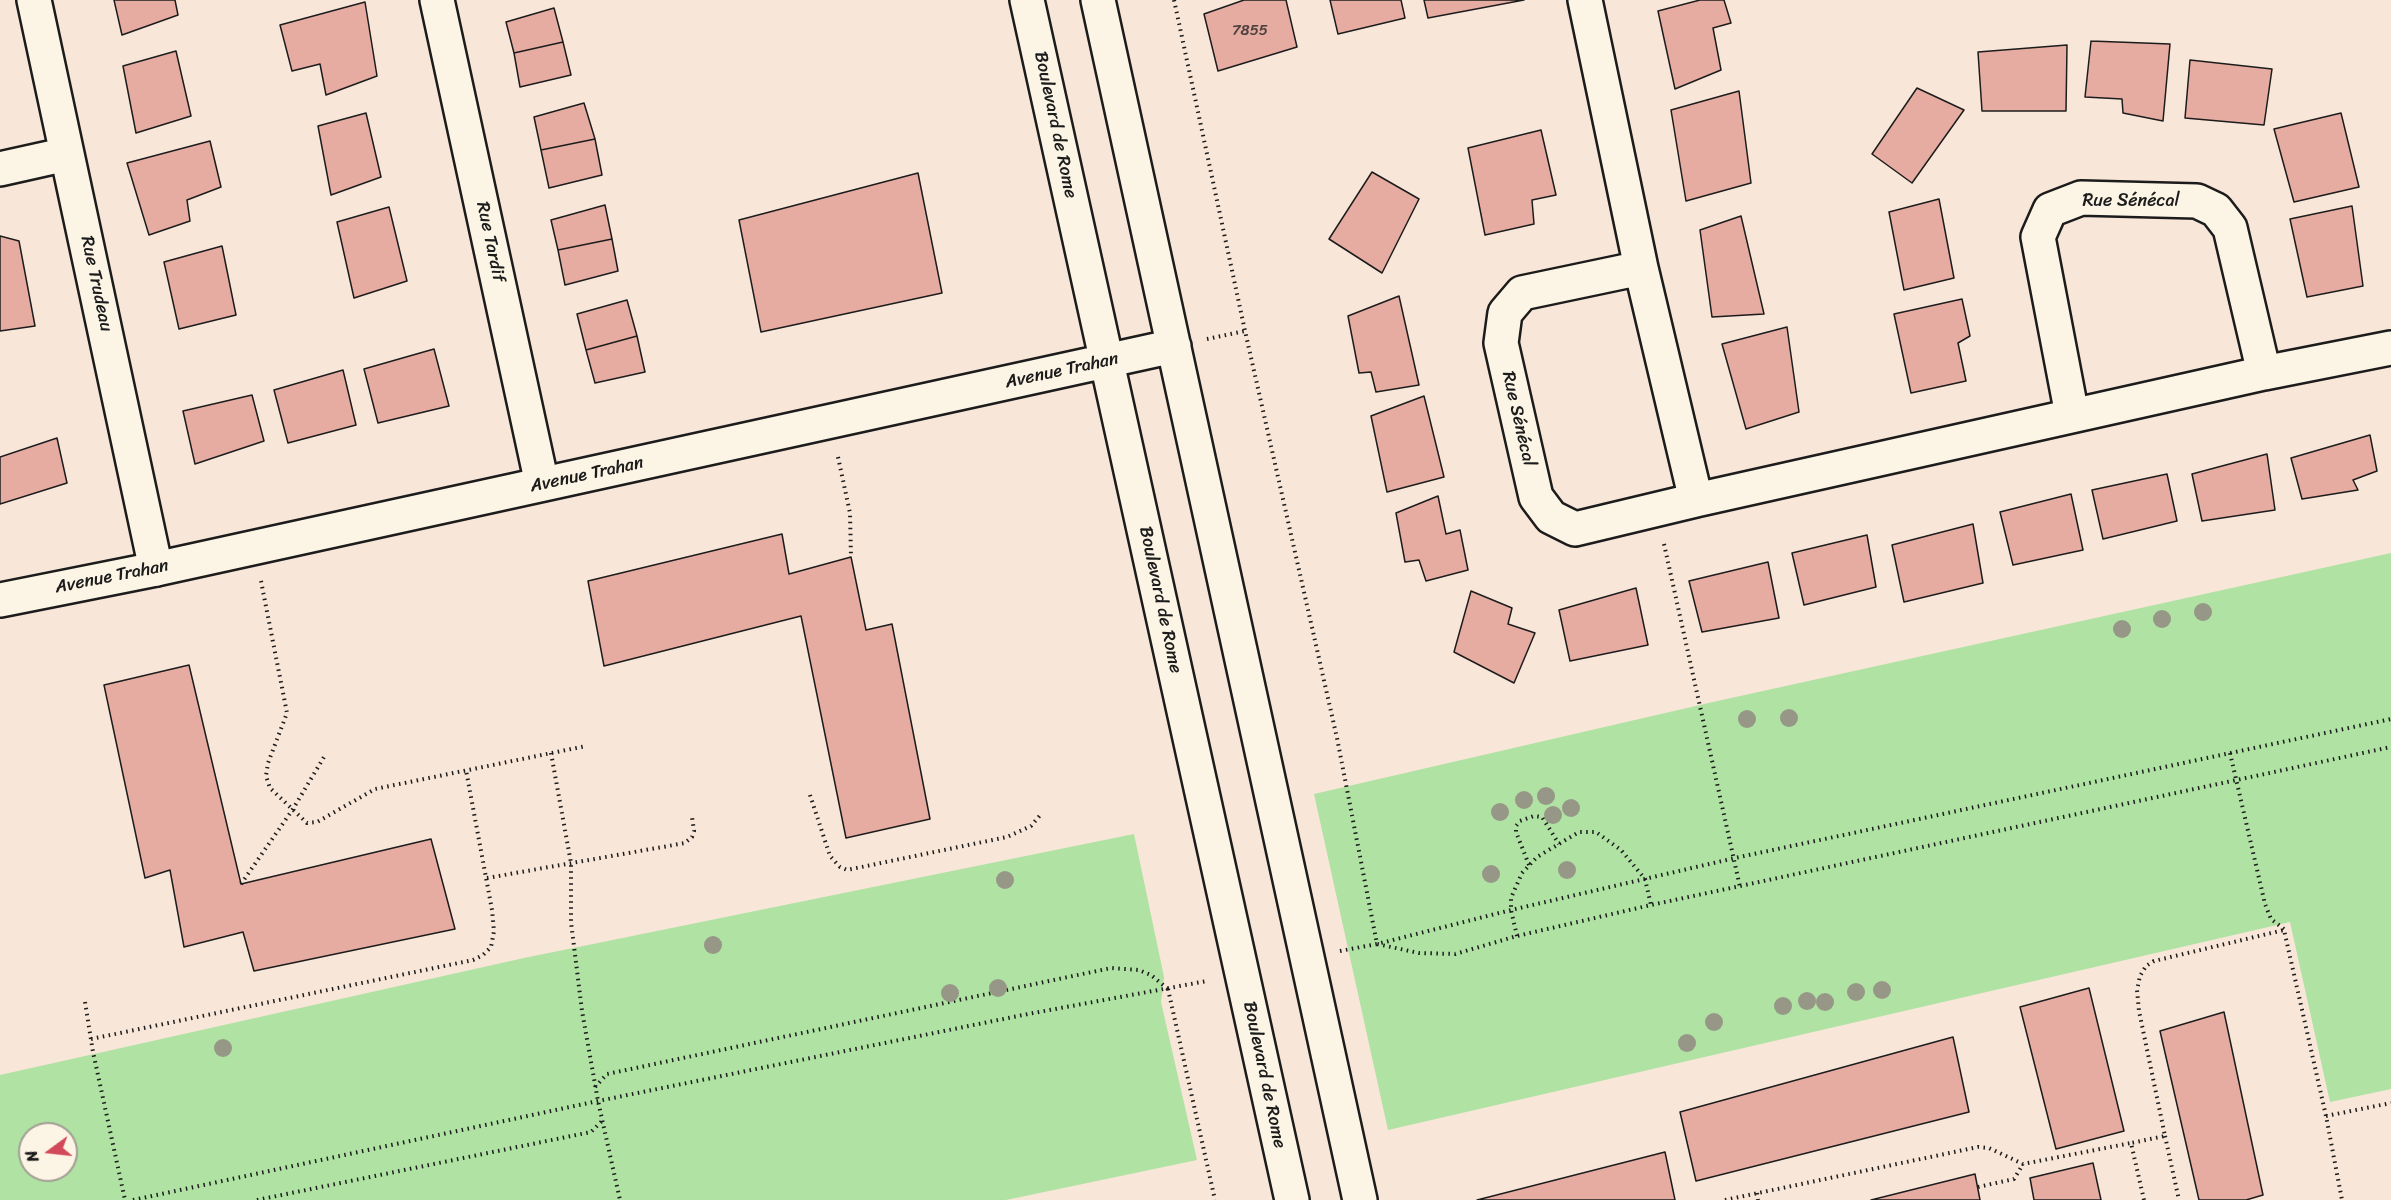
<!DOCTYPE html>
<html>
<head>
<meta charset="utf-8">
<style>
	body { margin:0 }
	#map { position:relative; width:2391px; height:1200px; overflow:hidden; background:#f8e6d8; font-family:Sriracha,sans-serif }
	canvas { display:block }
	.north { position:absolute; left:18px; top:1122px; width:60px; height:60px; box-sizing:border-box; background:#fcf5e5; border:2px solid #a29e95; border-radius:50%; rotate:255deg; font-size:16px; font-weight:700; line-height:24px; text-align:center; color:#1c1c1c }
	.north::after { content:''; display:block; margin:auto; width:21px; height:27px; background:#d1495b; clip-path:polygon(50% 0,100% 100%,50% 72%,0 100%) }
</style>
</head>
<body>
<div id="map">
<canvas width="2391" height="1200"></canvas>
<div class="north">N</div>
</div>
<script>
const c = document.querySelector('canvas').getContext('2d');
c.lineJoin = 'round';
function paint(path, color) {
  c.fillStyle = color;
  c.fill(path, 'evenodd');
}
function toPath(rows) {
  const path = new Path2D();
  for (const r of rows) {
    path.moveTo(r[0], r[1]);
    for (let i = 2; i < r.length; i += 2) path.lineTo(r[i], r[i + 1]);
  }
  return path;
}
function stroke(path, color, width, dash) {
  c.strokeStyle = color;
  c.lineWidth = width;
  c.lineCap = dash ? 'butt' : 'round';
  c.setLineDash(dash || []);
  c.stroke(path);
}
function drawText(font, color, halo, rows, align = 'center') {
  c.font = font + ' Sriracha,sans-serif';
  c.lineWidth = 4.5;
  c.setLineDash([]);
  c.textBaseline = 'middle';
  c.strokeStyle = halo;
  c.fillStyle = color;
  for (const [text, x, y, turn = 0] of rows) {
    c.save();
    c.translate(x, y);
    c.rotate((+turn || 0) * Math.PI / 180);
    c.textAlign = isNaN(turn) ? turn : align;
    if (halo) c.strokeText(text, 0, 0);
    c.fillText(text, 0, 0);
    c.restore();
  }
}
paint(toPath([
	[2391,553,2391,1089,2330,1102,2290,922,1388,1130,1314,794,1713,702],
	[1134,834,1164,977,1161,1002,1197,1160,1006,1200,0,1200,0,1075,524,958],
	[30,1134,66,1134,66,1170,30,1170]
]), '#afe2a3');
const building = toPath([
	[114,0,175,0,178,15,122,35,114,0],
	[1244,0,1286,0,1297,47,1218,71,1204,14,1244,0],
	[1330,0,1401,0,1405,18,1338,34,1330,0],
	[1424,0,1524,0,1428,18,1424,0],
	[1700,0,1724,0,1731,23,1713,28,1721,70,1675,89,1658,11,1700,0],
	[365,2,377,76,326,95,320,64,292,71,280,25,365,2],
	[554,8,563,42,514,53,506,22,554,8],
	[2091,41,2170,44,2163,121,2123,113,2122,99,2085,97,2091,41],
	[563,42,571,75,520,87,514,53,563,42],
	[2067,45,2066,111,1982,111,1978,52,2067,45],
	[176,51,191,116,136,133,123,66,176,51],
	[2190,60,2272,69,2264,125,2185,118,2190,60],
	[1917,88,1964,110,1912,183,1872,154,1917,88],
	[1739,91,1751,183,1686,201,1671,110,1739,91],
	[584,103,595,139,541,150,534,117,584,103],
	[366,113,381,177,331,195,318,126,366,113],
	[2341,113,2359,187,2294,202,2274,129,2341,113],
	[1541,130,1556,195,1532,200,1534,224,1485,235,1468,148,1541,130],
	[595,139,602,175,549,188,541,150,595,139],
	[210,141,221,187,187,200,190,221,149,235,127,163,210,141],
	[1372,172,1419,199,1382,273,1329,239,1372,172],
	[918,173,942,293,761,332,739,220,918,173],
	[1939,199,1954,278,1904,290,1889,212,1939,199],
	[605,205,612,239,558,250,551,220,605,205],
	[2352,206,2363,286,2307,297,2290,219,2352,206],
	[389,207,407,281,354,298,337,222,389,207],
	[1741,216,1764,314,1712,317,1700,230,1741,216],
	[0,236,19,241,35,326,0,331,0,236],
	[612,239,618,271,565,285,558,250,612,239],
	[222,246,236,315,179,329,164,262,222,246],
	[1399,296,1419,385,1376,392,1371,372,1359,373,1348,316,1399,296],
	[1962,299,1970,336,1958,343,1966,381,1911,393,1894,314,1962,299],
	[627,300,637,336,586,350,577,314,627,300],
	[1787,327,1799,412,1746,429,1722,344,1787,327],
	[637,336,645,372,595,383,586,350,637,336],
	[434,349,449,406,378,423,364,369,434,349],
	[343,370,356,425,288,443,274,390,343,370],
	[252,395,264,441,195,464,183,411,252,395],
	[1424,396,1444,477,1387,492,1371,416,1424,396],
	[2370,435,2377,471,2353,480,2358,490,2302,499,2291,458,2370,435],
	[57,438,67,483,0,504,0,457,57,438],
	[2267,454,2275,510,2202,521,2192,474,2267,454],
	[2167,474,2177,521,2103,539,2092,490,2167,474],
	[2071,494,2083,550,2013,565,2000,512,2071,494],
	[1438,496,1446,534,1460,530,1468,570,1426,581,1419,560,1405,562,1396,513,1438,496],
	[1973,524,1983,583,1904,602,1892,545,1973,524],
	[782,534,789,574,851,557,866,630,892,624,930,819,846,838,801,616,604,666,588,581,782,534],
	[1867,535,1876,587,1804,605,1792,553,1867,535],
	[1768,562,1779,618,1702,632,1689,581,1768,562],
	[1636,588,1648,645,1570,661,1559,610,1636,588],
	[1471,591,1512,608,1508,624,1535,633,1514,683,1454,652,1471,591],
	[189,665,241,884,431,839,455,929,254,971,243,932,184,947,170,870,145,878,104,685,189,665],
	[2089,988,2124,1131,2056,1149,2020,1007,2089,988],
	[2224,1012,2263,1195,2246,1200,2199,1200,2160,1031,2224,1012],
	[1953,1037,1969,1112,1696,1181,1680,1112,1953,1037],
	[1665,1152,1675,1200,1477,1200,1665,1152],
	[2093,1163,2101,1200,2034,1200,2030,1178,2093,1163],
	[1975,1174,1980,1200,1871,1200,1975,1174]
]);
paint(building, '#e6aca2');
stroke(building, '#1c1c1c', 1.5);
const street = toPath([
	[34,0,156,569],
	[437,0,542,484],
	[1585,0,1641,268,1696,500,2264,373,2391,348],
	[0,169,67,154],
	[1641,268,1522,293,1505,313,1501,343,1536,497,1551,517,1575,529,1696,500],
	[2072,415,2038,237,2050,210,2081,198,2197,201,2216,210,2230,228,2264,373]
]);
const secondary = toPath([
	[1027,0,1292,1200],
	[1098,0,1360,1200],
	[0,600,156,569,1174,346]
]);
stroke(street, '#1c1c1c', 38);
stroke(secondary, '#1c1c1c', 38);
stroke(toPath([
	[1174,0,1245,331,1337,738,1377,944,1419,953,1455,954,1517,936,1651,905,2391,747],
	[1207,339,1245,331],
	[838,457,850,513,851,557],
	[1664,544,1740,887],
	[261,581,287,713,268,763,266,776,270,788,307,823,317,822,375,789,586,746],
	[551,753,571,863,571,922,582,1011,598,1101,620,1200],
	[2230,753,2265,904,2271,919,2284,929],
	[810,795,830,856,840,867,847,870,1007,837,1031,826,1042,813],
	[1529,865,1516,832,1516,826,1520,821,1534,816,1542,817,1559,844],
	[487,878,685,843,692,837,694,831,692,817],
	[241,884,293,809,324,757],
	[1517,936,1511,910,1511,898,1522,873,1537,857,1579,832,1596,832,1621,850,1645,879,1651,905],
	[1340,951,1377,944,1511,910,1735,858,2391,719],
	[1168,989,1215,1200],
	[85,1002,93,1052,125,1200],
	[91,1039,473,960,483,955,491,947,494,931,492,910,466,770],
	[595,1087,607,1074,1111,968,1139,970,1151,975,1168,989],
	[2326,1116,2391,1103],
	[2165,1136,2179,1200],
	[1978,1187,2014,1179,2023,1164],
	[1757,1193,1758,1200],
	[133,1200,598,1101,1028,1014,1207,981],
	[257,1200,591,1132,602,1121],
	[1725,1200,1978,1147,1989,1148,2023,1164,2131,1143],
	[2144,1200,2131,1143,2165,1136,2139,1011,2137,990,2140,976,2146,966,2154,961,2284,930,2326,1116,2342,1200]
]), '#1c1c1c', 4, [1.5, 4.5]);
stroke(street, '#fcf5e5', 33);
stroke(secondary, '#fcf5e5', 33);
c.fillStyle = '#979787';
for (const [x, y] of [
	[2203,612],
	[2162,619],
	[2122,629],
	[1789,718],
	[1747,719],
	[1546,796],
	[1524,800],
	[1571,808],
	[1500,812],
	[1553,815],
	[1567,870],
	[1491,874],
	[1005,880],
	[713,945],
	[998,988],
	[1882,990],
	[1856,992],
	[950,993],
	[1807,1001],
	[1825,1002],
	[1783,1006],
	[1714,1022],
	[1687,1043],
	[223,1048]
]) {
  c.beginPath();
  c.arc(x, y, 9, 0, 2 * Math.PI);
  c.fill();
}
drawText('15px', '#4e403e', null, [
	["7855",1250,31]
]);
drawText('18px', '#1c1c1c', '#fcf5e5', [
	["Boulevard de Rome",1055,125,78],
	["Rue Sénécal",2131,201],
	["Rue Tardif",490,242,78],
	["Rue Trudeau",96,284,78],
	["Avenue Trahan",1062,371,-12],
	["Rue Sénécal",1518,419,77],
	["Avenue Trahan",587,475,-12],
	["Avenue Trahan",112,577,-11],
	["Boulevard de Rome",1160,600,78],
	["Boulevard de Rome",1264,1075,78]
]);
</script>
</body>
</html>
